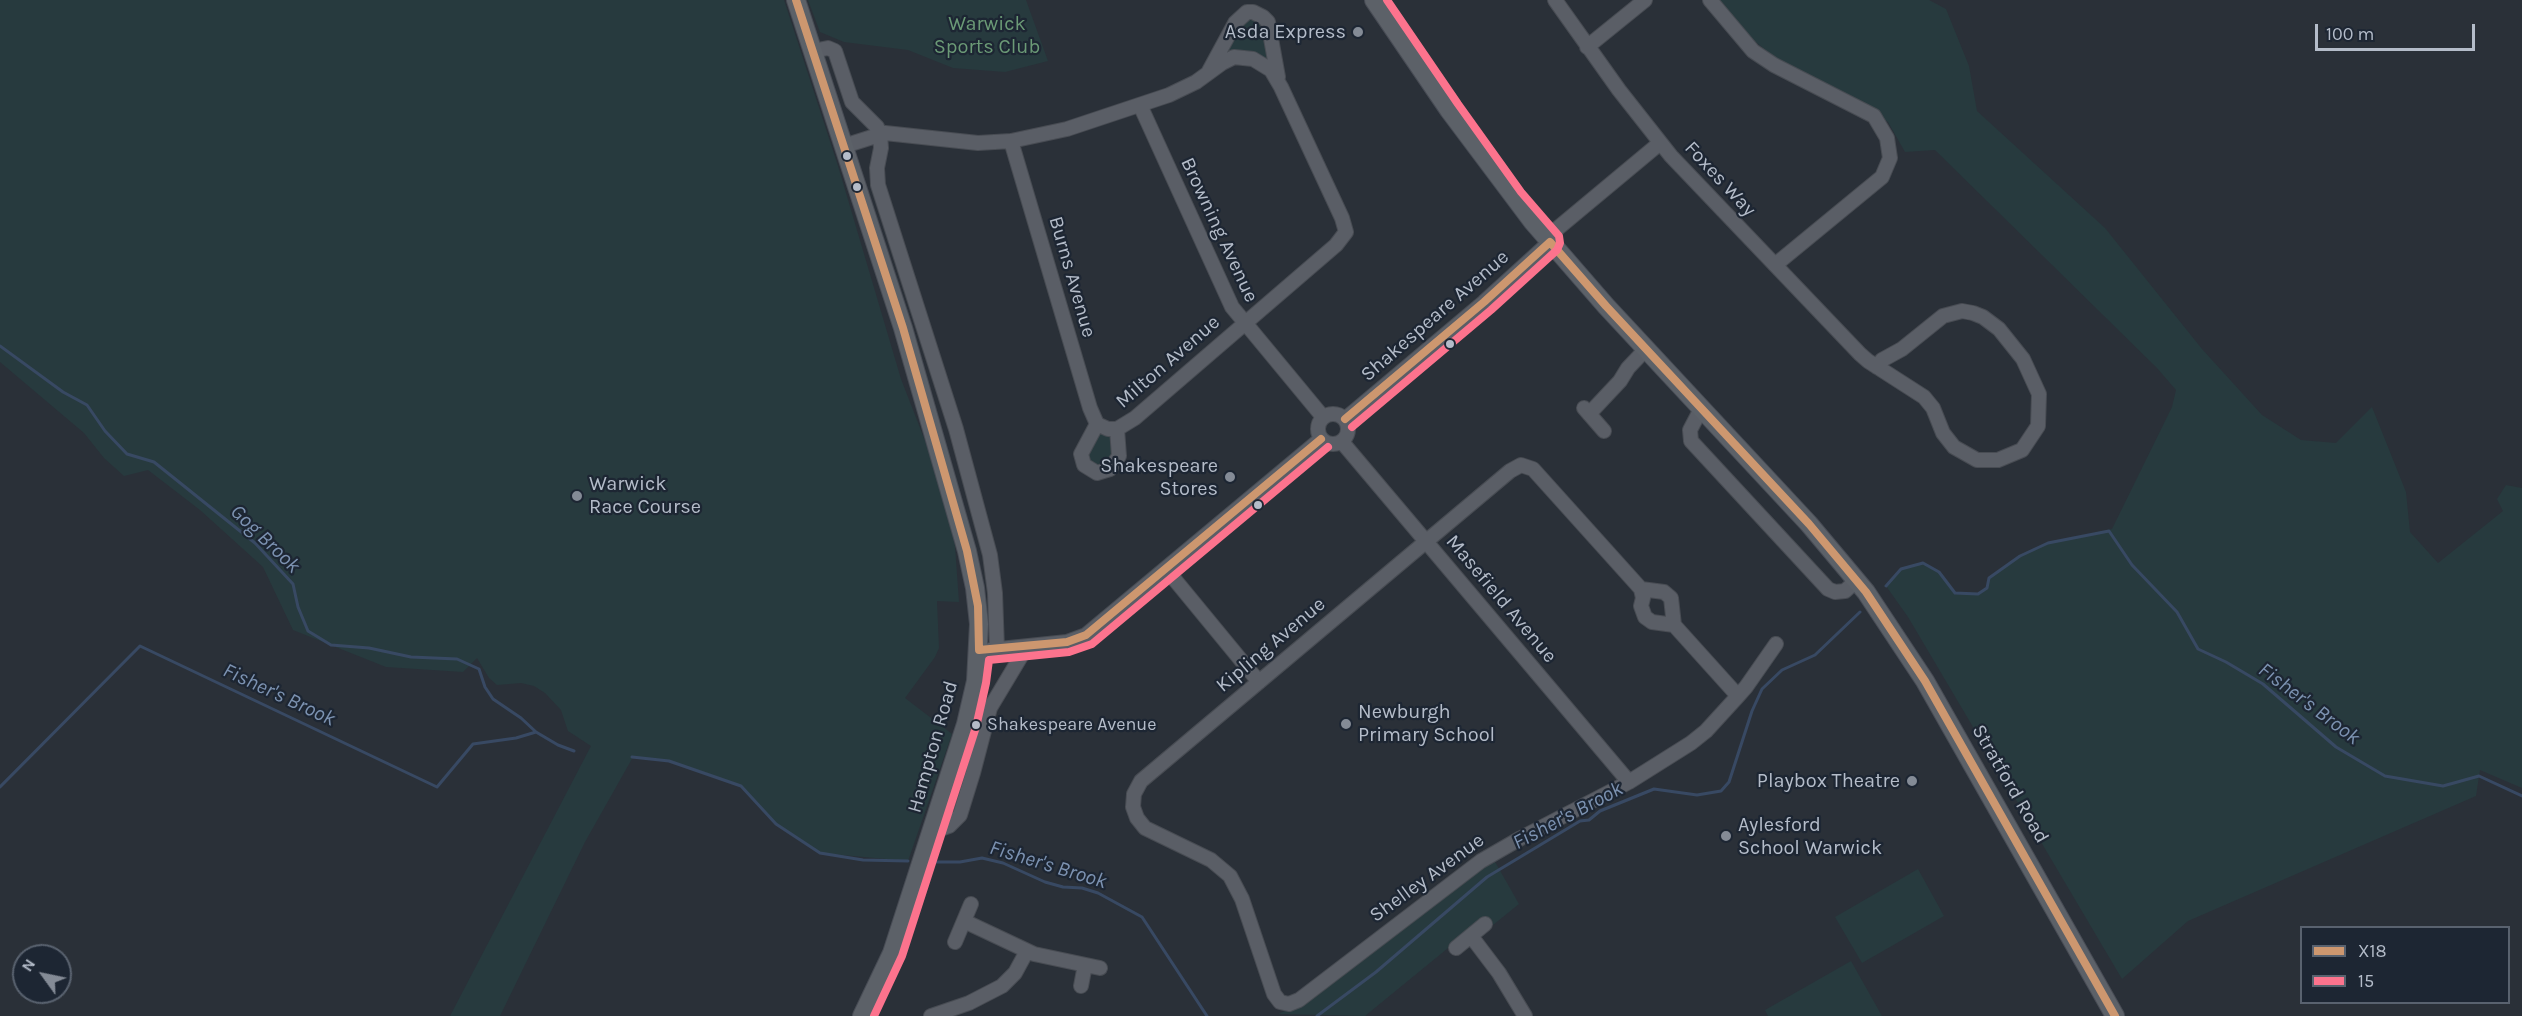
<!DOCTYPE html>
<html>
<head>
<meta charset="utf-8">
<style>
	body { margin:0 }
	#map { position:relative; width:2522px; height:1016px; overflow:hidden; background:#2a3038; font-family:Karla,sans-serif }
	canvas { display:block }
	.legend { position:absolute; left:2300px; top:926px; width:210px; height:78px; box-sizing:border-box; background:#1d2633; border:2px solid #59626f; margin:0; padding:8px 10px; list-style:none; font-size:18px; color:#b4bcc9 }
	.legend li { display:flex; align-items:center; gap:12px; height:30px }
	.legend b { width:30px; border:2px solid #59626f }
	.north { position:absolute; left:12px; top:944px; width:60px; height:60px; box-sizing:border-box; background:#1d2633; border:2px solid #59626f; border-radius:50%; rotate:303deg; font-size:16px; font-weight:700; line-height:24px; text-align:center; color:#b4bcc9 }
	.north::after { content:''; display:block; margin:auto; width:21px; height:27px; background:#848b96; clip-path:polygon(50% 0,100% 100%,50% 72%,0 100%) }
	.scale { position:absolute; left:2315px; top:24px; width:160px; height:27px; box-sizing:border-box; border:3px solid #b4bcc9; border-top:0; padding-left:8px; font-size:18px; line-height:21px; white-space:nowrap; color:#b4bcc9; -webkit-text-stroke:4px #1d2633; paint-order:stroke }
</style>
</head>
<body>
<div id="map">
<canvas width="2522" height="1016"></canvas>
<ul class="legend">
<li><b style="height:8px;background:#cd976f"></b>X18</li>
<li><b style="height:8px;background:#fc738d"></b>15</li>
</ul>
<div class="north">N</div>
<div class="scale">100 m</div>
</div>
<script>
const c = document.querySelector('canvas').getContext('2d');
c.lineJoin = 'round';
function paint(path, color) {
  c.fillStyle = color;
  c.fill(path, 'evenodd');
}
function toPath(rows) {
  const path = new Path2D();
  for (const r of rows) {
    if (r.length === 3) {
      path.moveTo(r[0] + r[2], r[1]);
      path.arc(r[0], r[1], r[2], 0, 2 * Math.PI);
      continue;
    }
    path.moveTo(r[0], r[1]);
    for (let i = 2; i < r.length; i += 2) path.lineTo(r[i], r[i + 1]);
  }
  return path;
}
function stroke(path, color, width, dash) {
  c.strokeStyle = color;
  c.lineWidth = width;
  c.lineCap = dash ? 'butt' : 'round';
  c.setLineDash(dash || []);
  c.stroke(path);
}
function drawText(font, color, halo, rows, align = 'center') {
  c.font = font + ' Karla,sans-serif';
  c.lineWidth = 4.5;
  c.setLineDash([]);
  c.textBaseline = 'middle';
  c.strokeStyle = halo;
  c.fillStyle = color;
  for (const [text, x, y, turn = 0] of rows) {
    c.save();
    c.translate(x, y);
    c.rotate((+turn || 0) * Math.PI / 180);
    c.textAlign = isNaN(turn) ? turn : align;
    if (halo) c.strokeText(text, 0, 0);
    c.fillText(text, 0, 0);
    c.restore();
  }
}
paint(toPath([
	[0,0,784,0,838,166,901,379,934,464,954,532,959,602,937,601,939,648,935,657,905,698,952,734,908,861,820,853,776,824,741,786,669,761,633,757,585,842,500,1016,450,1016,591,746,568,731,561,710,545,693,534,686,521,683,497,685,489,678,477,658,463,672,386,667,293,630,263,567,200,510,148,470,124,476,104,458,84,433,0,362],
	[808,0,1026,0,1048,61,1005,72,953,68,908,50,844,42,820,32],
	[1716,0,1929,0,1946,9,1969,66,1977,111,2105,228,2202,349,2262,415,2301,440,2336,443,2372,407,2406,492,2410,532,2438,563,2503,511,2497,499,2506,485,2522,488,2522,788,2480,770,2476,796,2188,921,2122,979,1908,617,1886,586,1901,569,1923,563,1939,572,1955,593,1978,594,1987,588,1989,578,2017,557,2048,543,2112,529,2172,407,2176,390,2157,368,1935,150,1905,152,1888,122,1775,58,1751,38],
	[1251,16,1262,19,1269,62,1222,58,1241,22],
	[1099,433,1110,437,1113,452,1112,461,1097,469,1086,460,1092,440],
	[1494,860,1519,904,1493,925,1486,917,1476,922,1453,944,1365,1016,1278,1014,1296,1006],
	[1918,869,1944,916,1862,963,1835,917],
	[1851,961,1882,1016,1768,1016,1765,1010]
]), '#273a3e');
stroke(toPath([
	[0,346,63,392,87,405,105,431,127,454,154,462,255,543,293,584,298,607,308,631,331,645,369,648,411,657,457,659,479,669,485,687,493,699,521,718,536,732],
	[1886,586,1901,569,1923,563,1939,572,1955,593,1978,594,1987,588,1989,578,2020,556,2048,543,2109,531,2132,565,2177,612,2198,649,2226,662,2263,684,2336,747,2385,776,2443,786,2479,776,2522,796],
	[632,757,669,761,741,786,776,824,820,853,863,860,908,861],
	[0,787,140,646,437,787,473,744,516,738,536,732,558,745,574,751],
	[930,862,960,862,982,858,1003,863,1045,882,1063,887,1082,888,1098,893,1142,917,1207,1016],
	[1317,1016,1376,972,1487,877,1580,821,1589,820,1600,811,1654,789,1697,795,1721,791,1729,782,1752,711,1762,689,1782,670,1815,655,1860,612]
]), '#384963', 3);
const minor = toPath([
	[1555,0,1619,90,1671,156,1860,354,1868,361,1924,397,1933,408,1943,433,1954,447,1977,460,1998,460,2022,450,2038,426,2039,394,2023,359,1999,329,1983,317,1973,313,1962,311,1943,316,1902,349,1882,360,1877,367],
	[1710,0,1753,51,1774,65,1874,116,1887,138,1890,158,1882,177,1775,265],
	[1587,47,1645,0],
	[813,51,828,48,835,51,852,102,877,127,880,134,881,148,877,168,878,185,956,429,990,555,995,593,997,649],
	[1209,71,1235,23,1247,12,1253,12,1263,17,1268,22,1278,77],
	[1140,105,1232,307,1323,417],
	[1011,141,1090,408,1097,424],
	[844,146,885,133,978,143,1011,141,1067,129,1169,95,1196,82,1222,63,1234,57,1253,59,1271,70,1281,87,1342,218,1346,232,1336,245,1135,418,1117,429],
	[1546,238,1660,143],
	[1584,408,1604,431],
	[1701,409,1690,430,1691,441,1828,589,1835,592,1845,591,1857,580],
	[1333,429,15],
	[1589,414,1620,381,1628,368,1646,349],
	[1345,419,1484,302,1550,242],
	[1097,424,1108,429,1117,429,1119,456,1110,469,1097,473,1084,465,1081,454,1097,424],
	[1342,442,1629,782],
	[1166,569,1259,682],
	[1641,589,1664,592,1671,598,1674,625],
	[990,650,1067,642,1086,635,1321,439],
	[1738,696,1674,625,1652,622,1645,617,1641,606,1643,598,1641,589,1533,469,1521,465,1510,471,1141,781,1134,794,1133,807,1137,818,1145,828,1211,860,1230,876,1242,899,1274,994,1280,1002,1289,1004,1299,1000,1481,861,1521,838,1629,782,1691,743,1706,731,1738,696,1746,687,1776,644],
	[932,832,949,826,960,815,973,773,990,708,1020,658,1022,647],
	[964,921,1034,954,1100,968],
	[1471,936,1499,973,1525,1016],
	[955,942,971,904],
	[1456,948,1485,924],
	[1081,986,1085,965],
	[931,1016,969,1003,1002,986,1015,973,1027,951]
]);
const major = toPath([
	[796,0,903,328,967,551,975,588,979,624,976,681,966,724,892,953,862,1016],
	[1374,0,1449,110,1533,222,1606,306,1809,524,1866,592,1925,681,2115,1016]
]);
stroke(minor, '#484c53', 16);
stroke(major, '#484c55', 20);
stroke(minor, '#5a5e66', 14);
stroke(major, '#5c6168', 18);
stroke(toPath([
	[796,0,903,328,967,551,978,606,979,650,1067,642,1086,635,1321,439],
	[1345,419,1484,302,1550,242,1606,306,1809,524,1866,592,1925,681,2115,1016]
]), '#cd976f', 8);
stroke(toPath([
	[1352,427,1491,310,1557,250,1560,243,1559,236,1521,192,1458,104,1387,0],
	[874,1016,902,956,976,727,986,683,989,660,1069,652,1092,644,1328,447]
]), '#fc738d', 8);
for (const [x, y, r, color] of [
	[1358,32,6,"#848b96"],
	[847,156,5,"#b4bcc9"],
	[857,187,5,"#b4bcc9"],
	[1450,344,5,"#b4bcc9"],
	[1230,477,6,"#848b96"],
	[577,496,6,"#848b96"],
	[1258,505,5,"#b4bcc9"],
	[1346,724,6,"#848b96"],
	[976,725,5,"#b4bcc9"],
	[1912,781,6,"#848b96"],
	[1726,836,6,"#848b96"]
]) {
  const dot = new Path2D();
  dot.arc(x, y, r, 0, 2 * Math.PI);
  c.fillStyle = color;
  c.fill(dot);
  stroke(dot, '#1d2633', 2);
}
drawText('18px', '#b4bcc9', '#1d2633', [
	["Shakespeare Avenue",987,725]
], 'left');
drawText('20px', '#6b9a76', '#1d2633', [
	["Warwick",987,24],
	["Sports Club",987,47]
]);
drawText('20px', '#b4bcc9', '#1d2633', [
	["Asda Express",1346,32],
	["Shakespeare",1218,466],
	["Stores",1218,489],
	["Warwick",589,484,"left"],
	["Race Course",589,507,"left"],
	["Newburgh",1358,712,"left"],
	["Primary School",1358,735,"left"],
	["Playbox Theatre",1900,781],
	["Aylesford",1738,825,"left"],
	["School Warwick",1738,848,"left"]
], 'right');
drawText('20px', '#b4bcc9', '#1d2633', [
	["Foxes Way",1720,179,47],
	["Browning Avenue",1219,230,65],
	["Burns Avenue",1072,277,74],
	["Shakespeare Avenue",1435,316,-41],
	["Milton Avenue",1168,362,-41],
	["Masefield Avenue",1501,599,50],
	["Kipling Avenue",1271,645,-40],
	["Hampton Road",933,747,-74],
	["Stratford Road",2010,784,60],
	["Shelley Avenue",1427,878,-36]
]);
drawText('italic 21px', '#7c92b1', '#1d2633', [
	["Gog Brook",265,539,44],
	["Fisher's Brook",279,695,25],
	["Fisher's Brook",2309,704,37],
	["Fisher's Brook",1568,816,-28],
	["Fisher's Brook",1048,865,17]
]);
</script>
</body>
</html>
